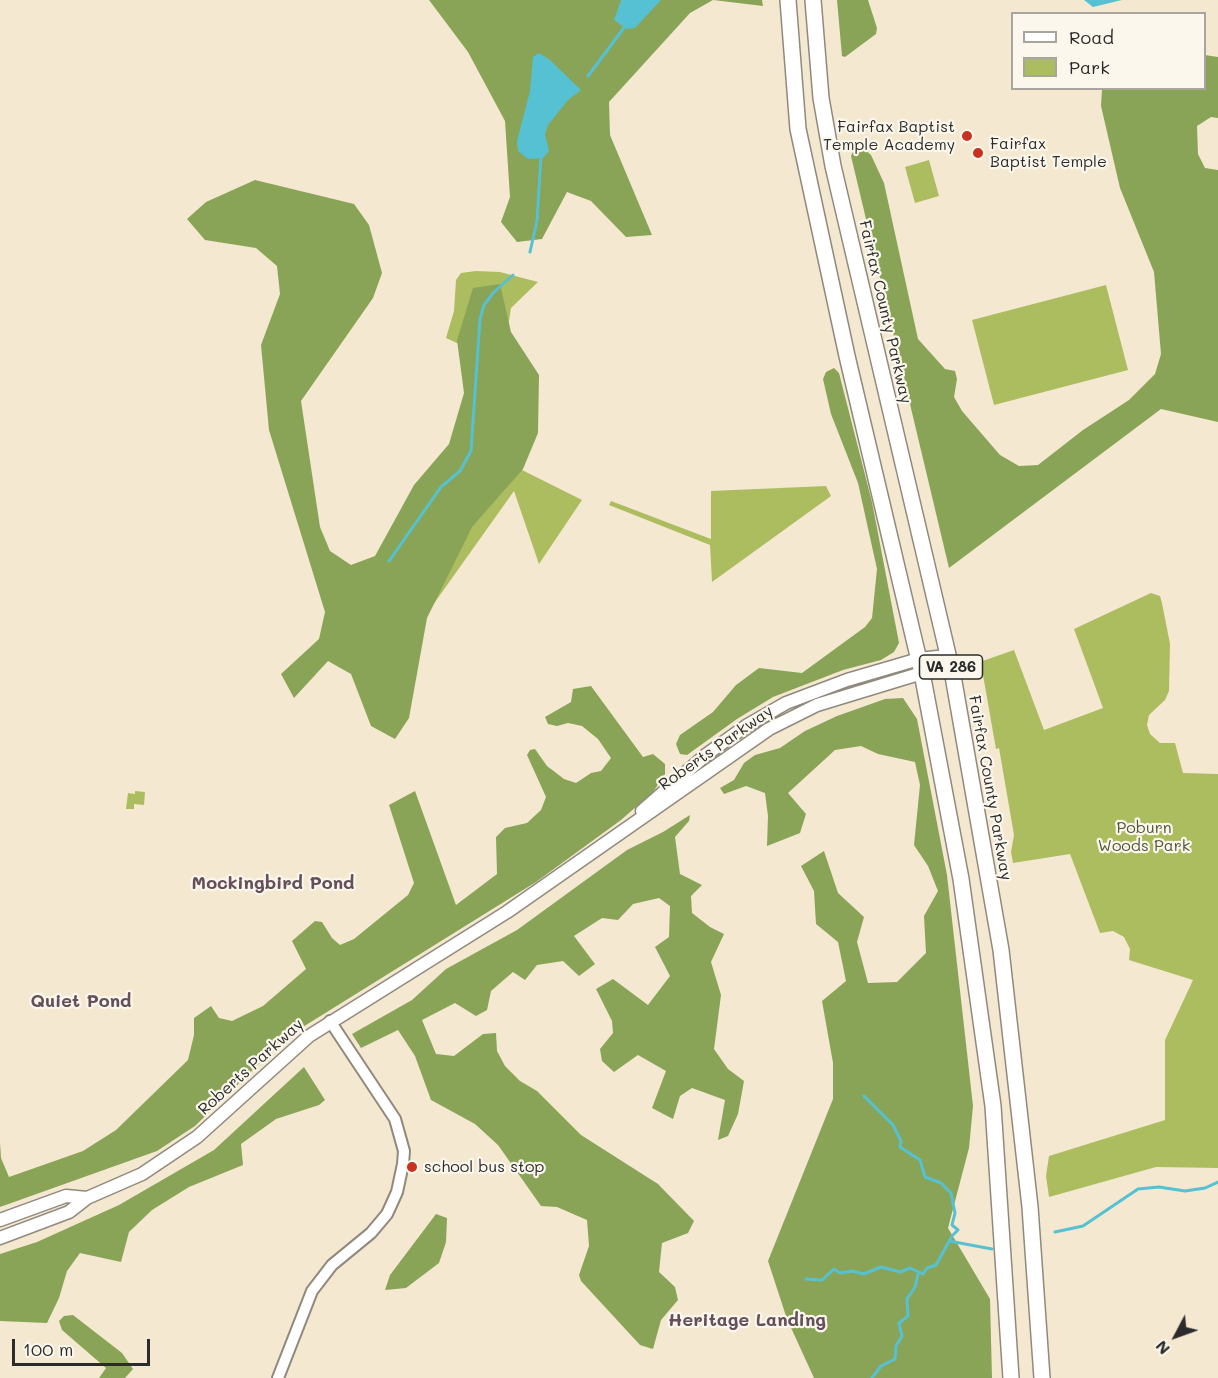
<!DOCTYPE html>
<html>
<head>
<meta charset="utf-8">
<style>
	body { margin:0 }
	#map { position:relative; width:1218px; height:1378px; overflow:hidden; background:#f5e8d1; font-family:Mali,sans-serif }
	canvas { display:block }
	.legend { position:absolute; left:1011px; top:12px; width:195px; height:78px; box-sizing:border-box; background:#fbf7ec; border:2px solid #a8a59f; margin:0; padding:8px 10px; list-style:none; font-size:18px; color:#2b2b2b }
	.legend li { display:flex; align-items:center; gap:12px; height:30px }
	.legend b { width:30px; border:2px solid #a8a59f }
	.north { position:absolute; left:1146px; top:1306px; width:60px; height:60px; -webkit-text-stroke:4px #fbf7ec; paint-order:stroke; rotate:229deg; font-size:16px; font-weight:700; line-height:24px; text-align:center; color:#2b2b2b }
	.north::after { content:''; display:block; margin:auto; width:21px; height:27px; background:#2b2b2b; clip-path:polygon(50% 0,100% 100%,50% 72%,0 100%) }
	.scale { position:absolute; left:12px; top:1339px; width:138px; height:27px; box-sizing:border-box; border:3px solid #2b2b2b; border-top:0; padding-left:8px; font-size:18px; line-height:21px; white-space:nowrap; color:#2b2b2b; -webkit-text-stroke:4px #fbf7ec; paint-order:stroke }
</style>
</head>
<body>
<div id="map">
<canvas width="1218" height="1378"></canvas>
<ul class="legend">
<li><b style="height:8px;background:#fff"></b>Road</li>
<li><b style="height:16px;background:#acbd60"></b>Park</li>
</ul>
<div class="north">N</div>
<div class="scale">100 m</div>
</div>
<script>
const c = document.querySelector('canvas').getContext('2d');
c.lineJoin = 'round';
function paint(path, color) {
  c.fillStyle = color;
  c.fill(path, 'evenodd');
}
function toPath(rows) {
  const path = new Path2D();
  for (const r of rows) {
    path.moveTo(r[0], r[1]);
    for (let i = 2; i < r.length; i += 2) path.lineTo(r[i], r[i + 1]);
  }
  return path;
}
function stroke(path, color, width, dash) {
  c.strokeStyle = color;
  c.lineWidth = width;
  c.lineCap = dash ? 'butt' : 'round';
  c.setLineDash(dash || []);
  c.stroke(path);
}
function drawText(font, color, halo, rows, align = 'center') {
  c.font = font + ' Mali,sans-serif';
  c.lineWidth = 4.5;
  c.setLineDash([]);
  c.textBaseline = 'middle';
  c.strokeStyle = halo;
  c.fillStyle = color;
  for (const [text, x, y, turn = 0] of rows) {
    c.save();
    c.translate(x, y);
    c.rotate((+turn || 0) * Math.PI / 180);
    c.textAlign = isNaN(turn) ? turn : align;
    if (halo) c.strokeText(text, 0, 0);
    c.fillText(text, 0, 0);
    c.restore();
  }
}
paint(toPath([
	[929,160,939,196,915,203,905,167],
	[476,271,500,272,538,282,511,308,492,429,496,457,582,500,539,564,514,491,376,685,449,457,476,352,446,338,454,311,456,280,461,273],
	[1106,285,1128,370,994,405,972,320],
	[826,486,831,496,712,582,710,545,609,505,611,501,711,539,711,491],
	[1151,593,1160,596,1162,603,1170,644,1169,691,1165,700,1149,715,1147,725,1150,734,1160,743,1175,743,1183,773,1218,774,1218,1168,1156,1167,1049,1197,1046,1176,1049,1156,1165,1120,1165,1040,1193,980,1129,960,1130,949,1124,937,1113,931,1100,933,1070,854,1013,863,1011,852,1014,835,999,748,996,749,983,675,977,663,1014,650,1044,730,1103,708,1074,629],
	[135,791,145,792,144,805,134,804,134,809,126,809,128,793,135,794]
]), '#acbd60');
paint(toPath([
	[429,0,762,0,763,6,713,0,690,13,609,102,610,135,652,235,626,237,591,201,567,192,542,239,517,242,501,222,510,197,505,121,468,52],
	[837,0,868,0,877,28,876,34,845,57,842,56],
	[1205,55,1218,57,1218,118,1211,117,1197,126,1198,154,1205,168,1218,170,1218,422,1161,409,949,568,851,156,855,147,864,149,871,155,884,183,918,339,945,369,955,371,957,379,954,397,962,411,1000,455,1019,466,1038,465,1083,430,1129,400,1155,374,1161,354,1154,272,1120,188,1101,106,1102,89,1204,88],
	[255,180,354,204,369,225,382,273,373,298,301,401,320,527,330,551,351,565,375,556,414,485,449,444,464,393,457,340,473,288,500,284,511,332,539,375,538,433,523,469,472,527,427,618,409,718,395,739,371,726,351,674,328,661,294,698,281,674,319,639,325,612,269,430,261,345,280,294,277,266,256,248,205,240,187,219,206,202],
	[834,368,839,373,872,502,899,643,894,652,881,660,843,670,773,697,737,719,687,755,680,754,676,744,680,735,713,712,736,685,759,668,802,673,865,627,872,618,877,569,858,483,831,414,823,379,826,372],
	[591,686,643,757,653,754,665,764,665,774,653,792,621,820,536,882,298,1030,266,1057,195,1126,157,1151,0,1207,0,1142,1,1158,9,1177,83,1151,116,1130,188,1060,194,1035,194,1018,211,1006,219,1018,232,1021,263,1006,306,969,292,941,315,921,322,922,332,938,340,945,354,939,408,895,414,883,389,805,415,791,456,905,497,874,496,837,505,828,527,823,541,810,546,797,527,755,530,750,535,749,547,766,564,779,576,783,591,773,601,771,611,758,598,739,582,726,568,723,557,726,548,724,545,717,571,702,573,689],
	[903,698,917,719,947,875,973,1106,969,1148,948,1228,990,1299,992,1378,814,1378,787,1319,768,1261,833,1099,833,1063,822,1001,846,981,838,942,816,924,814,891,801,866,824,851,838,893,864,917,857,942,868,983,897,982,926,953,924,916,938,891,928,866,914,845,920,785,915,762,878,754,861,746,835,750,788,793,806,814,800,833,767,846,768,816,765,793,746,786,724,794,720,788,734,780,744,763,755,755,780,748,805,731,837,716,885,699],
	[690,815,689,821,675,837,680,874,702,885,691,896,692,913,710,927,724,934,711,962,721,995,714,1049,728,1069,744,1081,738,1114,728,1136,718,1140,725,1100,692,1088,680,1096,673,1119,652,1108,666,1071,638,1055,614,1072,602,1061,600,1049,613,1033,612,1021,596,989,613,979,648,1005,670,976,655,947,669,937,670,906,659,898,633,904,618,920,602,918,574,936,595,964,579,976,563,961,537,965,525,980,513,972,491,991,487,1010,476,1016,455,1003,422,1020,436,1054,454,1056,483,1034,496,1033,497,1051,505,1066,520,1081,537,1091,581,1135,658,1184,694,1221,688,1233,662,1243,659,1272,675,1287,678,1300,661,1320,653,1349,640,1345,581,1281,579,1275,589,1246,587,1220,557,1207,541,1206,498,1145,475,1124,431,1100,415,1056,398,1030,361,1048,352,1034,412,1000,446,969,517,930,627,850,663,832],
	[304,1067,325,1100,319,1105,276,1119,241,1144,243,1165,189,1187,152,1210,129,1232,121,1262,80,1253,67,1271,59,1298,47,1323,0,1321,0,1254,37,1242,119,1205,214,1150],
	[436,1214,447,1218,446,1242,439,1263,406,1288,385,1290,390,1275],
	[73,1315,122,1353,133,1369,125,1378,99,1378,106,1368,62,1330,59,1321,64,1316]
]), '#89a456');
paint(toPath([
	[621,0,661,0,635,28,627,29,614,20],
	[1084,0,1122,0,1093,7],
	[539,53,550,60,581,90,568,100,548,125,545,134,549,151,543,158,528,159,518,151,517,141,530,91,533,57]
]), '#56c1d2');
stroke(toPath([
	[588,76,626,25],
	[530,252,537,221,541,156],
	[389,561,441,487,460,471,471,451,480,319,484,305,493,293,513,275],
	[1055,1232,1083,1226,1138,1189,1159,1187,1185,1191,1205,1188,1218,1182],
	[949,1241,992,1249],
	[806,1279,822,1280,834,1269,840,1273,852,1271,864,1274,881,1267,900,1272,910,1268,923,1274,927,1268,936,1265,952,1236,958,1230,952,1225,955,1213,951,1193,941,1183,925,1177,920,1160,900,1147,901,1141,893,1125,864,1096],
	[872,1378,881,1366,895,1359,896,1346,902,1336,899,1323,908,1316,907,1299,915,1287,918,1274]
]), '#56c1d2', 3);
const tertiary = toPath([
	[278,1378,312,1291,332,1265,371,1233,387,1214,397,1192,403,1164,404,1151,395,1119,330,1021]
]);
const secondary = toPath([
	[642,811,707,754,746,726,786,703,847,680,919,659,946,656],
	[0,1220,66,1196,87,1198],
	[0,1238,69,1212,87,1198,142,1174,197,1137,309,1036,507,912,769,729,817,705,922,673,948,656]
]);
const trunk = toPath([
	[788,0,798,129,847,356,922,673,961,879,993,1106,1011,1378],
	[813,0,821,98,833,166,953,676,1001,950,1030,1207,1042,1378]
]);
stroke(tertiary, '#908a7e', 14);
stroke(secondary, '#908a7e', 15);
stroke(trunk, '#908a7e', 18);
stroke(tertiary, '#fff', 10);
stroke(secondary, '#fff', 12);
stroke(trunk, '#fff', 15);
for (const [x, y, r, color] of [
	[967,136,6,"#c8321e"],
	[978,153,6,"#c8321e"],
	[412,1167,6,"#c8321e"]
]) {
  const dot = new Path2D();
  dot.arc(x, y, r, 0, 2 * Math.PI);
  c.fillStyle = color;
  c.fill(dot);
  stroke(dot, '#fbf7ec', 2);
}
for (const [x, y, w] of [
	[951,667,63]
]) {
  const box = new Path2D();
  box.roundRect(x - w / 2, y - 12, w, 24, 4.5);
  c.fillStyle = '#fbf7ec';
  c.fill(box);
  stroke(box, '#2b2b2b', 1.5);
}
drawText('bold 15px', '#2b2b2b', null, [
	["VA 286",951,667]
]);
drawText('16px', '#2b2b2b', '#fbf7ec', [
	["Fairfax Baptist",955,127,"right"],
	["Temple Academy",955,145,"right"],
	["Fairfax",990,144],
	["Baptist Temple",990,162],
	["school bus stop",424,1167]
], 'left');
drawText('16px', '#2b2b2b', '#fbf7ec', [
	["Fairfax County Parkway",885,312,77],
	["Roberts Parkway",716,748,-35],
	["Fairfax County Parkway",990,788,80],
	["Roberts Parkway",251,1067,-42]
]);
drawText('16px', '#52573b', '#fbf7ec', [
	["Poburn",1144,828],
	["Woods Park",1144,846]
]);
drawText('bold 18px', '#644f5b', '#fbf7ec', [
	["Mockingbird Pond",273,883],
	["Quiet Pond",81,1001],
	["Heritage Landing",747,1320]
]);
</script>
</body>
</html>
